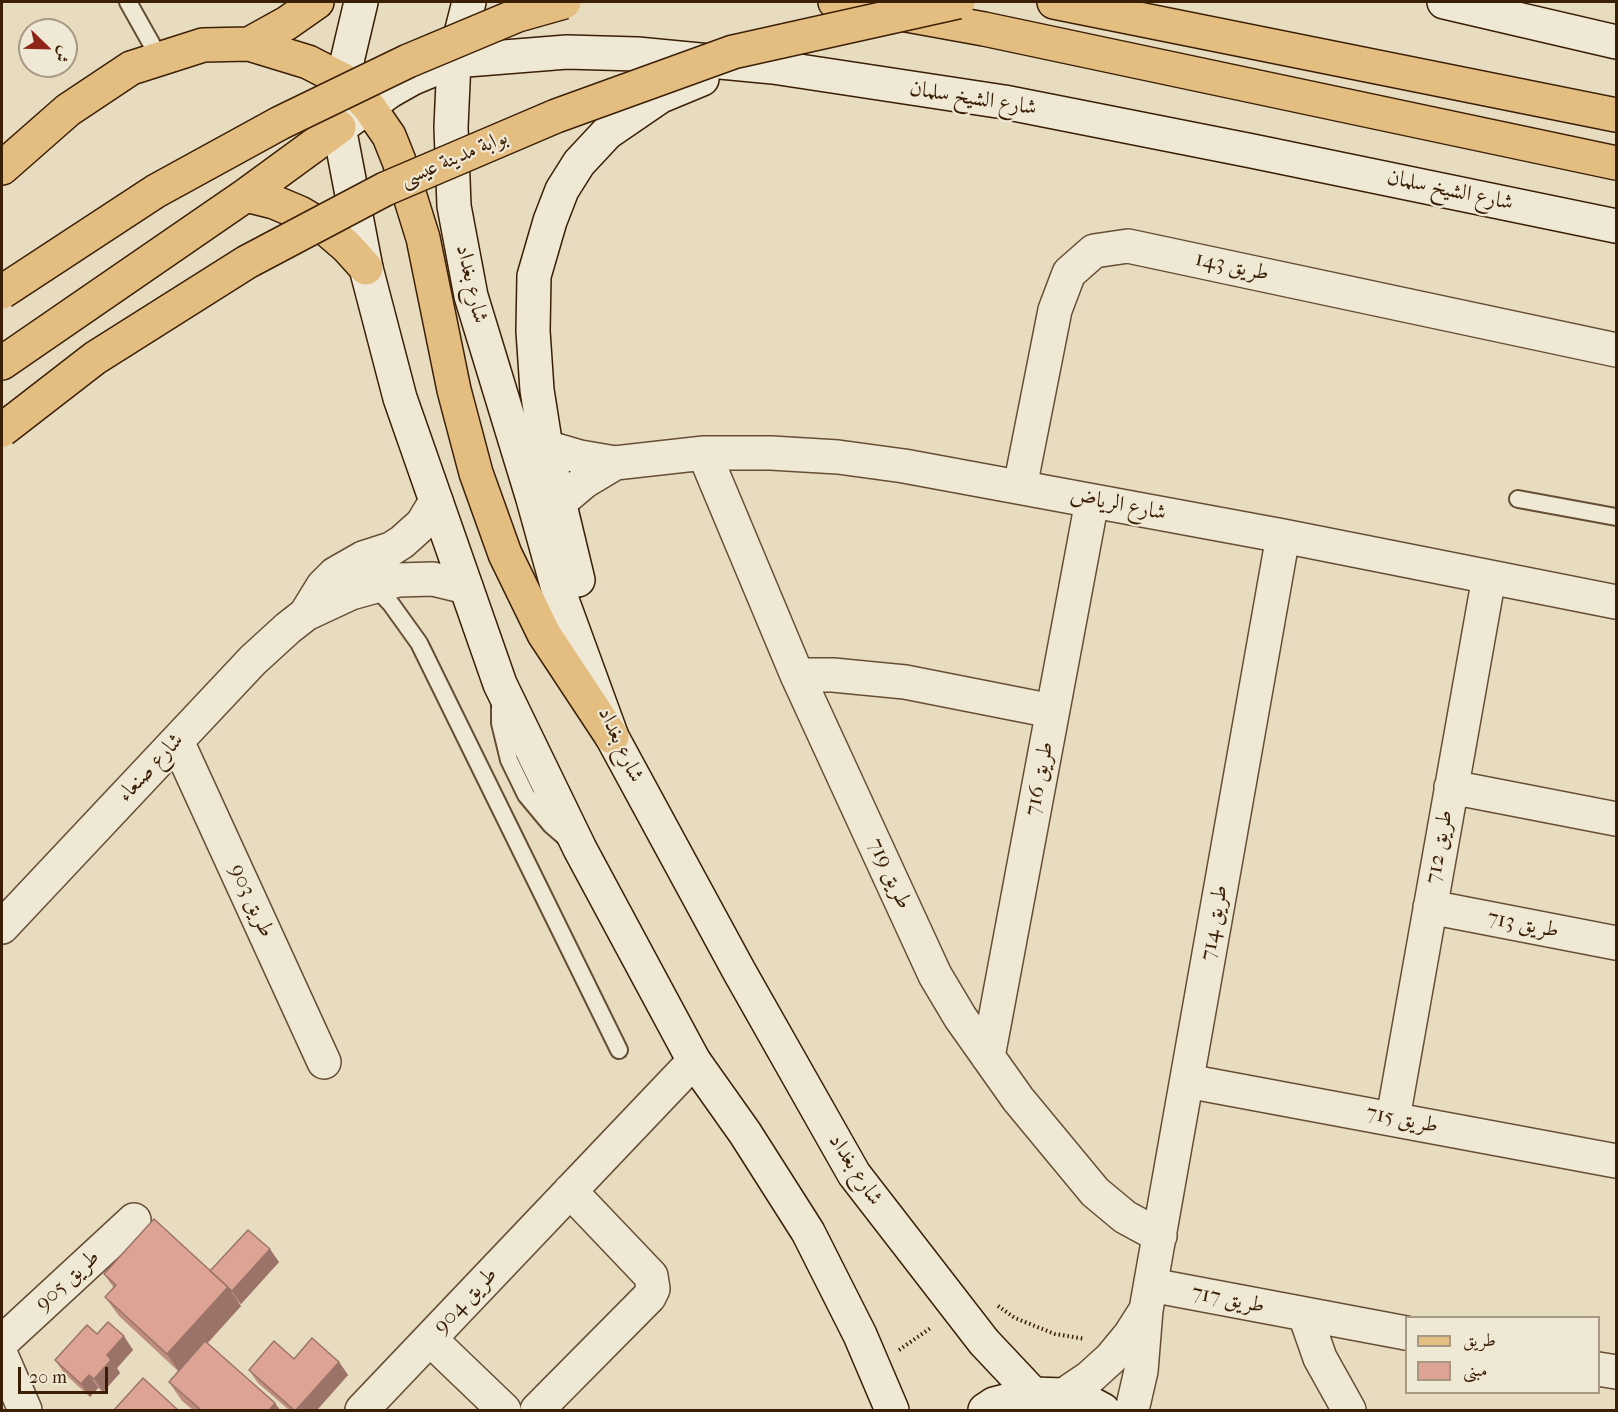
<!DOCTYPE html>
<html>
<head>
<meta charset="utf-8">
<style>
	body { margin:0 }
	#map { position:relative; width:1618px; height:1412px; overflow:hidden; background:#e7dcbf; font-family:"IM FELL French Canon",Amiri,serif }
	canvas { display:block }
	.frame { position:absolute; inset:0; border:3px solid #3b1f05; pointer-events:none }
	.legend { position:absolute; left:1405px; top:1316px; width:195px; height:78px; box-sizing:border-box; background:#efe8d5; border:2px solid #a79882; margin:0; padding:8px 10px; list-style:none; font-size:18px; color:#3b1f05 }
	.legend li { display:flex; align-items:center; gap:12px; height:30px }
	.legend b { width:30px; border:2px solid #a79882 }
	.north { position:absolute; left:18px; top:18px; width:60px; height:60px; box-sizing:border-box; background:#efe8d5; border:2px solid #a79882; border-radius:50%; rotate:113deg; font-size:16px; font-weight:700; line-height:24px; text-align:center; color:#3b1f05 }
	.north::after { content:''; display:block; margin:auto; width:21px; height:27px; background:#8f2418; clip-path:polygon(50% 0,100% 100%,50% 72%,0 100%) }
	.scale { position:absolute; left:18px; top:1367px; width:90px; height:27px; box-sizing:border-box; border:3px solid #3b1f05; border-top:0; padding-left:8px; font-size:18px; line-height:21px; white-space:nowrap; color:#3b1f05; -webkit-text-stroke:4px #efe8d5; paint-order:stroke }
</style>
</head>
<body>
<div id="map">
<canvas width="1618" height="1412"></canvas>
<div class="frame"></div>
<ul class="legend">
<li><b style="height:8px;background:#e4be80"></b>طريق</li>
<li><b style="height:16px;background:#dda495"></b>مبنى</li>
</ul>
<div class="north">ش</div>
<div class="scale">20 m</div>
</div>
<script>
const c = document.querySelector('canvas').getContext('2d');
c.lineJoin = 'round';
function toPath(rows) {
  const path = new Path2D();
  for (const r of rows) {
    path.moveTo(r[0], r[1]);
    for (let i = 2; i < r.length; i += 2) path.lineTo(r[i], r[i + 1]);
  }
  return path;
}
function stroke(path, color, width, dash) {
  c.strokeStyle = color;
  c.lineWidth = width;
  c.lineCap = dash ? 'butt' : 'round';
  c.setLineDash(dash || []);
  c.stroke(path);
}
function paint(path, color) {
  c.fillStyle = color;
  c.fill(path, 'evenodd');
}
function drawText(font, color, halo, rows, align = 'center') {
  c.font = font + ' "IM FELL French Canon",Amiri,serif';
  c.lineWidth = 4.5;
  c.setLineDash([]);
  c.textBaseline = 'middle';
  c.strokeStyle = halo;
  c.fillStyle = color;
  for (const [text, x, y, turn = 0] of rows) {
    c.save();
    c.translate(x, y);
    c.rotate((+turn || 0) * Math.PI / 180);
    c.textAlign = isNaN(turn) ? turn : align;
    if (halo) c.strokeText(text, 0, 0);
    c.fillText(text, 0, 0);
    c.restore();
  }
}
const lane = toPath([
	[128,2,160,59],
	[1518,499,1616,517],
	[374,586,391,604,419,643,619,1050],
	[500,700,500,723,509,760,526,795,551,825,567,839]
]);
const street = toPath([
	[546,447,580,457,615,463,704,453,771,453,838,457,904,466,1283,536,1616,602],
	[704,453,797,675,935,975,960,1017,1018,1099,1095,1192,1125,1217,1160,1236],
	[1020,487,1055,310,1069,273,1094,251,1128,246,1616,350],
	[559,503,585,481,615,463],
	[307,612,323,586,335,574,363,558,391,549,402,542,422,524,436,501],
	[797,675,833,675,905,682,1052,711],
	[177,741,324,1062],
	[1451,787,1616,819],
	[1430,907,1616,943],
	[2,927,253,660,288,628,306,614,351,593,398,580,433,579,466,587],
	[988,1057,1092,501],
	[1187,1081,1616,1161],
	[1393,1118,1489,577],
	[1151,1285,1406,1333],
	[1305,1315,1320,1358,1349,1410],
	[430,1339,504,1410],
	[2,1342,134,1220],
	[2,1357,25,1410],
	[1598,1369,1616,1372],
	[1064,1395,1089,1378,1111,1358,1130,1335,1146,1310],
	[362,1410,694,1061],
	[537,1410,649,1297,653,1289,651,1276,570,1191],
	[1132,1410,1141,1371,1146,1310,1283,536]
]);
const secondary = toPath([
	[361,2,348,57,339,127,366,268,400,398,500,684,580,849,694,1061,745,1133,808,1232,860,1335,892,1410],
	[469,2,454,61,451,127,454,206,471,296,533,499,558,589,612,737,739,971,854,1174,984,1342,1033,1394],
	[1444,2,1616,42],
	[346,123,390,91,413,78,454,61,567,52,637,54,773,67,1004,102,1252,151,1616,226],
	[578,580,546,447,537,390,533,331,534,276,550,221,562,190,579,163,607,133,661,96,702,79],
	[985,1410,994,1404,1033,1394,1064,1395,1088,1402,1103,1410]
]);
const primary = toPath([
	[835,2,984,29,1616,163],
	[1054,2,1616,115],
	[249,44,287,23,317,2],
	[2,168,68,110,131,68,203,45,249,44,308,62,345,81,369,107,389,136,399,161,423,238,454,390,476,473,505,554,544,634,612,737],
	[246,195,274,202,300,213,325,228,347,247,366,268],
	[2,363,246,195,339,127]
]);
stroke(lane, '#664e34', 20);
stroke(street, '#664e34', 36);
stroke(secondary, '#3b1f05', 36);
stroke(primary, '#3b1f05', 36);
stroke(toPath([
	[998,1306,1015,1318,1055,1334,1085,1339],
	[899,1350,932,1327]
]), '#3b1f05', 4, [1.5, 3]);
stroke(lane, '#efe8d5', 16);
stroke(street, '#efe8d5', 33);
stroke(secondary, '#efe8d5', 33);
stroke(primary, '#e4be80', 33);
const primaryBridge = toPath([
	[2,292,156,191,280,123,408,61,518,15,564,2],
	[2,430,95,358,247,262,385,189,556,116,733,52,958,2]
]);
stroke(primaryBridge, '#3b1f05', 36, []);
stroke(primaryBridge, '#e4be80', 33);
paint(toPath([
	[279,1262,241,1304,238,1301,241,1306,207,1344,275,1403,280,1410,193,1410,182,1401,169,1382,178,1371,119,1316,105,1297,114,1288,104,1274,210,1271],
	[97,1334,133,1350,117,1368,120,1373,103,1392,98,1388,90,1397,64,1373,55,1360],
	[294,1359,339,1362,348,1375,317,1410,289,1410,258,1383,249,1370]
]), '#be8d80');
paint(toPath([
	[270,1249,279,1262,241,1304,232,1291],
	[228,1287,241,1306,180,1373,167,1354],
	[124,1336,133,1350,117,1368,120,1373,103,1392,94,1379,107,1355],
	[339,1362,348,1375,317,1410,296,1410],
	[89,1375,98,1388,90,1397,81,1384],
	[275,1403,280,1410,269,1410]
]), '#9b7368');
const building = toPath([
	[154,1219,228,1287,167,1354,105,1297,116,1285,104,1274,154,1219],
	[248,1230,270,1249,232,1291,210,1271,248,1230],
	[108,1322,124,1336,107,1355,111,1360,94,1379,89,1375,81,1384,55,1360,87,1325,97,1334,108,1322],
	[312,1338,339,1362,296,1410,294,1410,249,1370,274,1341,294,1359,312,1338],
	[205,1341,275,1403,269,1410,201,1410,169,1382,205,1341],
	[143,1378,178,1410,114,1410,143,1378]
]);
paint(building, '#dda495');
stroke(building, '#9b7368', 1.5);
drawText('22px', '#3b1f05', '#efe8d5', [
	["شارع الشيخ سلمان",973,99,9],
	["بوابة مدينة عيسى",454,159,-23],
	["شارع الشيخ سلمان",1450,191,12],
	["طريق 143",1232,267,12],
	["شارع بغداد",471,284,77],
	["شارع الرياض",1118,505,11],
	["شارع بغداد",620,745,65],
	["شارع صنعاء",151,768,-47],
	["طريق 716",1040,779,-79],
	["طريق 712",1440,847,-80],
	["طريق 719",889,874,65],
	["طريق 903",251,901,65],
	["طريق 714",1215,923,-80],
	["طريق 713",1523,925,11],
	["طريق 715",1402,1120,11],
	["شارع بغداد",855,1170,57],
	["طريق 905",68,1281,-43],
	["طريق 717",1228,1300,11],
	["طريق 904",466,1301,-47]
]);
</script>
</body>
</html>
